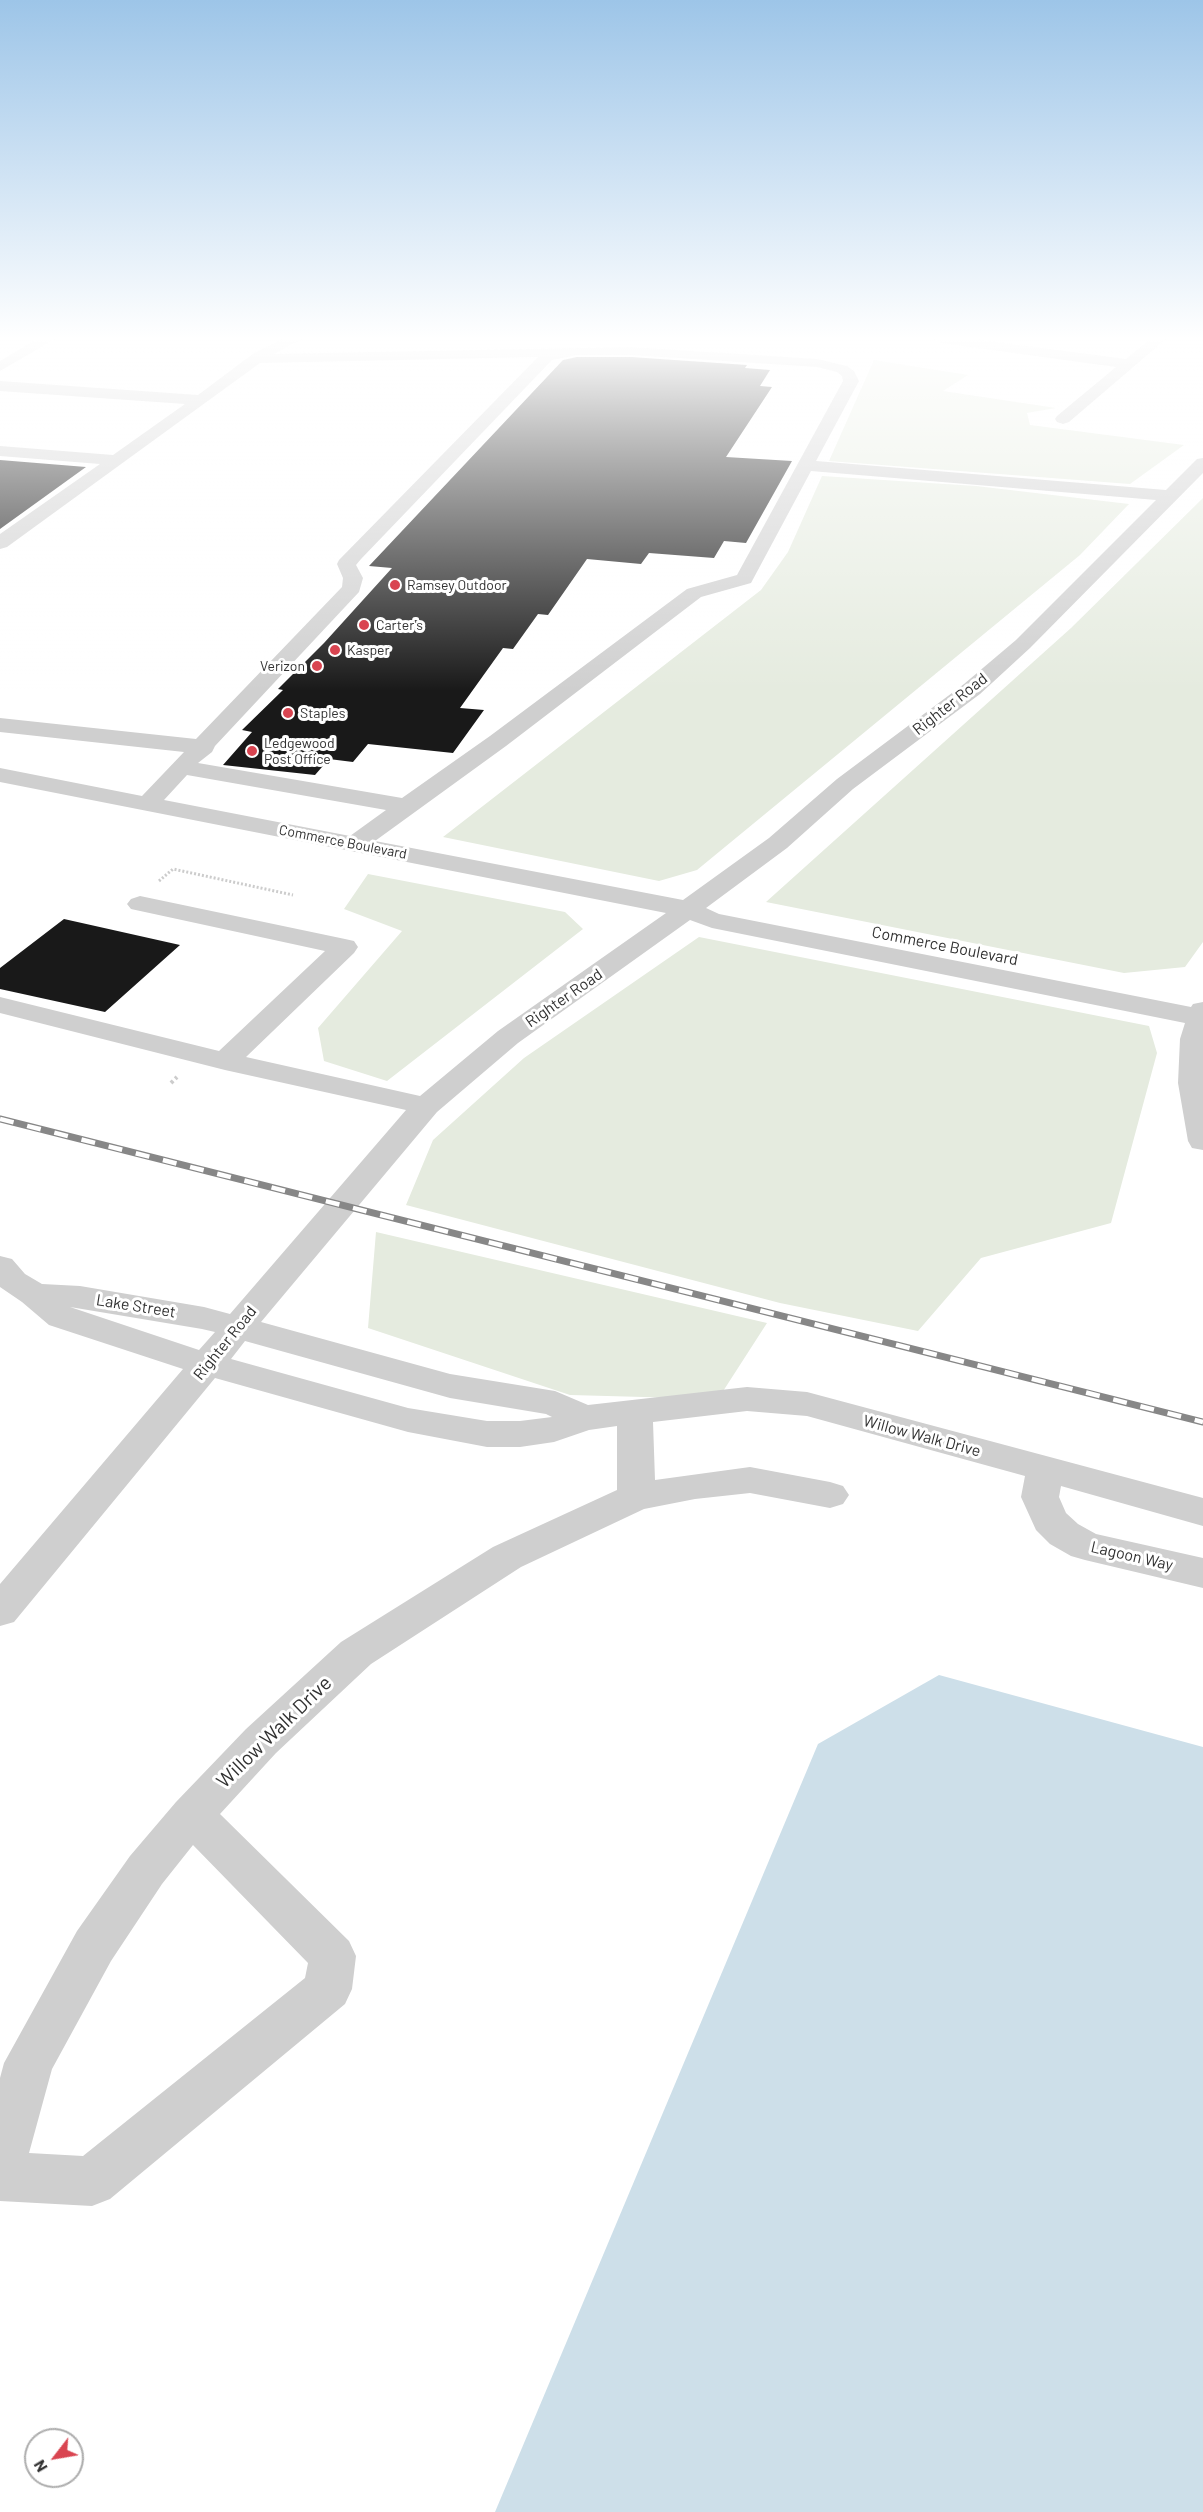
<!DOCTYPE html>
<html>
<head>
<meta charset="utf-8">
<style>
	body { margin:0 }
	#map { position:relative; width:1203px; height:2512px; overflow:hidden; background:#fff; font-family:Barlow,sans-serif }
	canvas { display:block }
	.north { position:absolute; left:24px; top:2428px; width:60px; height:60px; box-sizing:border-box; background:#fff; border:2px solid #adadad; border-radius:50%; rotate:239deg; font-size:16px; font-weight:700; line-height:24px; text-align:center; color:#323232 }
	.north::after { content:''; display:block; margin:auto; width:21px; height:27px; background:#d94551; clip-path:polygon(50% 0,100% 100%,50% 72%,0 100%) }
</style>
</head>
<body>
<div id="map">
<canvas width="1203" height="2512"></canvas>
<div class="north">N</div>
</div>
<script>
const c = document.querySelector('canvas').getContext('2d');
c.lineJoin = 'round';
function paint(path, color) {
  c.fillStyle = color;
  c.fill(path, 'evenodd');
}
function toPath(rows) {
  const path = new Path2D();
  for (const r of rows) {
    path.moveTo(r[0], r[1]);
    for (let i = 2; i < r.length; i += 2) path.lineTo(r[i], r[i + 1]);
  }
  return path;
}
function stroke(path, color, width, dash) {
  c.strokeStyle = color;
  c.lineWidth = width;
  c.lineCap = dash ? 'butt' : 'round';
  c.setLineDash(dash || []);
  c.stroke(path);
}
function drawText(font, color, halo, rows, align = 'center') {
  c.font = font + ' Barlow,sans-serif';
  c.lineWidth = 6;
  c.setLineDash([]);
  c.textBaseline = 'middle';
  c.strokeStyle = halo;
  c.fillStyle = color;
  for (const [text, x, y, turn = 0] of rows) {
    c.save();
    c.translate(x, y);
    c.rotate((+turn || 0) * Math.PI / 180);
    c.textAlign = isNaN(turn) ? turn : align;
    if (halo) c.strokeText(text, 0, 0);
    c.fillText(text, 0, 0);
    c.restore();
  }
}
paint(toPath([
	[874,360,968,375,943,391,1056,408,1027,413,1030,425,1184,445,1130,484,829,461],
	[822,476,976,486,1129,504,1080,555,697,870,659,881,443,837,761,590,788,552],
	[1203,498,1203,942,1185,967,1124,973,766,902,1071,628],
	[368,874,565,912,583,929,387,1081,324,1061,318,1028,402,931,344,909],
	[699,937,1149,1026,1157,1053,1111,1223,981,1258,918,1331,780,1303,406,1205,433,1140,524,1058],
	[376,1232,767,1323,718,1399,570,1395,368,1328]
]), '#e5ebdf');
paint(toPath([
	[939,1675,1203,1747,1203,2512,495,2512,818,1744]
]), '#cddfe9');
paint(toPath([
	[577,357,631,357,747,365,745,368,770,370,760,386,772,387,726,457,792,461,746,543,724,541,714,558,649,553,641,564,587,559,548,615,538,614,513,649,503,648,460,708,484,710,453,753,368,744,353,762,329,759,315,775,223,765,252,732,242,730,283,690,278,689,324,643,392,568,369,566,563,360],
	[0,460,86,467,0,529],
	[64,919,180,945,105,1012,0,989,0,968]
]), '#191919');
stroke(toPath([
	[159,881,173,869,293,895]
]), '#ccc', 3, [2, 2]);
stroke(toPath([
	[171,1083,177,1077]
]), '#ccc', 4, [3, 3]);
paint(toPath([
	[37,339,55,339,0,371,0,361,37,339],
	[283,339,302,339,274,354,631,347,817,359,847,366,854,371,859,381,816,461,1166,490,1197,459,1203,458,1203,473,1030,648,980,694,853,789,787,848,706,908,719,914,1191,1007,1193,1004,1203,1002,1203,1150,1192,1148,1188,1141,1178,1083,1180,1039,1185,1023,712,928,690,920,518,1043,437,1112,261,1322,450,1374,555,1391,588,1405,747,1387,807,1392,1203,1498,1203,1526,1061,1486,1059,1497,1066,1513,1078,1524,1096,1534,1203,1558,1203,1588,1085,1560,1071,1556,1050,1544,1036,1530,1021,1497,1025,1476,807,1416,747,1411,653,1422,655,1480,750,1467,830,1482,843,1486,849,1495,843,1504,830,1508,750,1493,695,1499,644,1509,521,1567,371,1664,276,1753,220,1814,349,1941,356,1956,352,1989,345,2004,110,2199,92,2206,0,2201,0,2078,4,2063,77,1931,130,1856,176,1802,246,1729,341,1642,493,1547,617,1490,617,1426,589,1430,554,1442,520,1447,487,1447,408,1432,215,1378,14,1622,0,1626,0,1584,183,1369,49,1325,22,1302,0,1287,0,1256,12,1259,25,1274,42,1284,80,1286,204,1307,230,1314,406,1110,225,1070,0,1013,0,997,219,1051,325,951,131,909,127,904,131,899,140,896,345,939,354,941,358,947,354,953,246,1057,420,1096,498,1031,666,913,0,782,0,768,142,796,184,752,0,732,0,718,196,739,342,587,343,578,337,564,339,560,538,357,260,363,7,547,0,549,0,534,100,464,0,456,0,446,113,455,185,404,0,391,0,381,198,395,254,353,283,339],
	[577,355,631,355,817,367,837,372,842,376,843,381,737,575,687,589,490,736,402,798,198,763,212,752,215,746,359,592,363,578,356,565,361,559,552,360,577,355],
	[811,471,1156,500,1016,640,964,684,837,779,769,838,683,900,375,841,506,746,701,597,751,583,811,471],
	[187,775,386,810,350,836,164,800,187,775],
	[70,1307,202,1329,215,1332,199,1350,70,1307],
	[245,1341,450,1398,546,1414,552,1417,520,1421,487,1421,408,1408,231,1359,245,1341],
	[193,1845,308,1963,305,1978,83,2156,29,2153,52,2069,111,1961,162,1884,193,1845],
	[934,339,974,339,1126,359,1150,339,1166,339,1069,422,1063,424,1057,422,1055,419,1057,416,1116,367,941,343,934,339]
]), '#cfcfcf');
const rail = toPath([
	[0,1119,1203,1422]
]);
stroke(rail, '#878787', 7);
stroke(rail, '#fff', 4.5, [14]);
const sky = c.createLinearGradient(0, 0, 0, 691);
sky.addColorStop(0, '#9dc5e8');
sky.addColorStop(0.49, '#fff');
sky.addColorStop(1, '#ffffff00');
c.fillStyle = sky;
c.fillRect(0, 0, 1203, 691);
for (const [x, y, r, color] of [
	[395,585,6,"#d94551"],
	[364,625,6,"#d94551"],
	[335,650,6,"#d94551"],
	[317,666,6,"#d94551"],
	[288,713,6,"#d94551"],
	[252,751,6,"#d94551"]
]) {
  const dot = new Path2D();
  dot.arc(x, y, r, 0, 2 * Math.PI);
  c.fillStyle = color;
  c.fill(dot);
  stroke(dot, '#fff', 2);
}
drawText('14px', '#323232', '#fff', [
	["Ramsey Outdoor",407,585],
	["Carter's",376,625],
	["Kasper",347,650],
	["Verizon",305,666,"right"],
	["Staples",300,713],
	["Ledgewood",264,743],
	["Post Office",264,759]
], 'left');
drawText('14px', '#323232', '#fff', [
	["Commerce Boulevard",343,842,11]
]);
drawText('16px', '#323232', '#fff', [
	["Righter Road",950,704,-38],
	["Commerce Boulevard",945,946,11],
	["Righter Road",564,998,-35],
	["Lake Street",136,1306,9],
	["Righter Road",225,1343,-51],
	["Willow Walk Drive",922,1436,15],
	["Lagoon Way",1132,1556,13]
]);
drawText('20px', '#323232', '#fff', [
	["Willow Walk Drive",274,1732,-44]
]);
</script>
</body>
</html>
